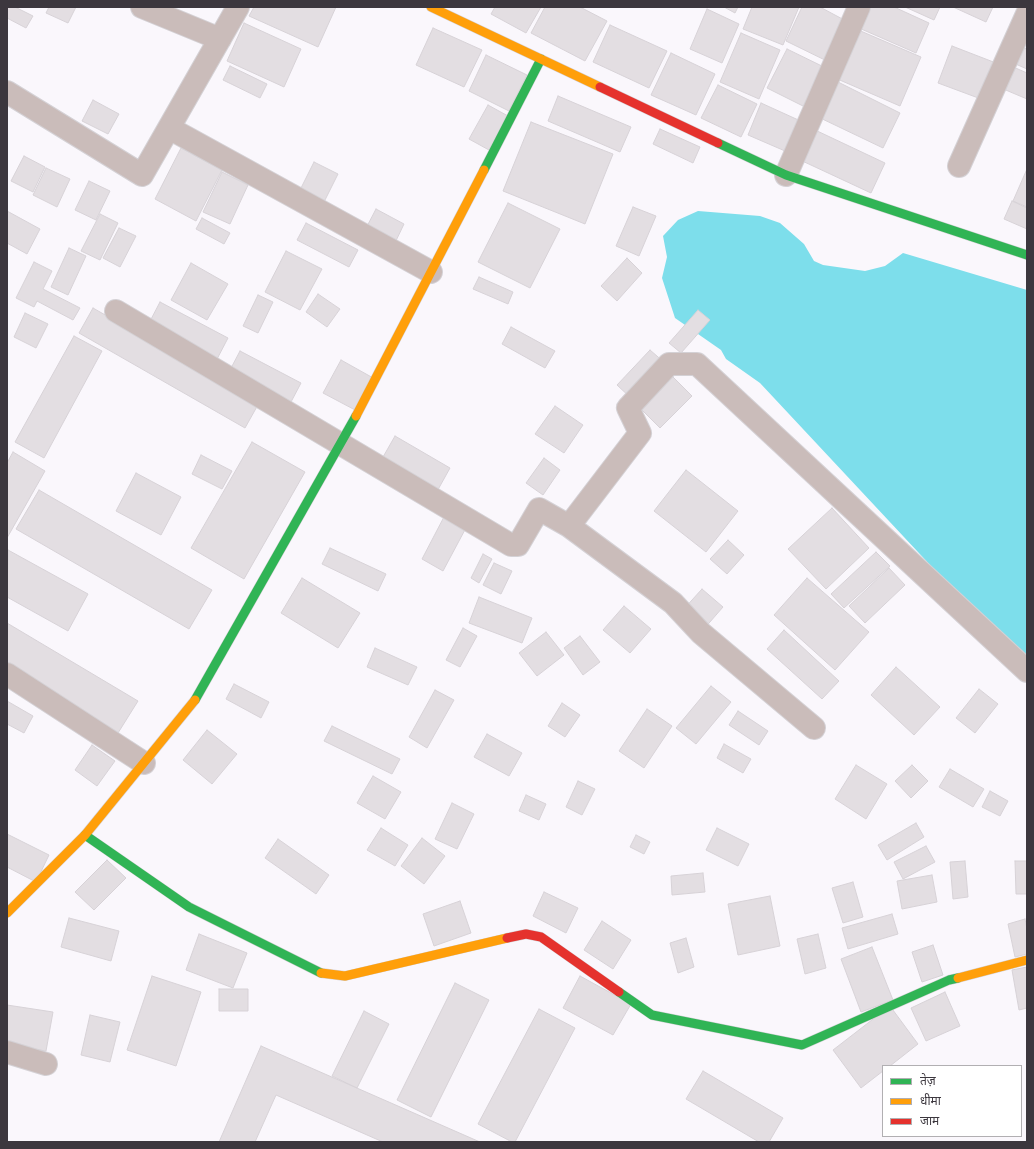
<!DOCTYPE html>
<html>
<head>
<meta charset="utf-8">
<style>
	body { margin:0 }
	#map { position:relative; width:1034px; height:1149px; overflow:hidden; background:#faf7fc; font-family:Quicksand,"Noto Sans Devanagari",sans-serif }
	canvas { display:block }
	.frame { position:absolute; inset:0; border:8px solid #3c373e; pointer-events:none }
	.legend { position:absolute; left:882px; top:1065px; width:140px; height:72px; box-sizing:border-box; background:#fff; border:1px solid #b1afb2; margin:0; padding:5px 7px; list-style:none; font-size:12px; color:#3c373e }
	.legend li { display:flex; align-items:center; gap:8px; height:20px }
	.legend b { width:20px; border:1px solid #b1afb2 }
</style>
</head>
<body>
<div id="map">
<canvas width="1034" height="1149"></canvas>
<div class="frame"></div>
<ul class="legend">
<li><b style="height:5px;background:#30b455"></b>तेज़</li>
<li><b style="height:5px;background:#ff9f0a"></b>धीमा</li>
<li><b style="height:5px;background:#e5322d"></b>जाम</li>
</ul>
</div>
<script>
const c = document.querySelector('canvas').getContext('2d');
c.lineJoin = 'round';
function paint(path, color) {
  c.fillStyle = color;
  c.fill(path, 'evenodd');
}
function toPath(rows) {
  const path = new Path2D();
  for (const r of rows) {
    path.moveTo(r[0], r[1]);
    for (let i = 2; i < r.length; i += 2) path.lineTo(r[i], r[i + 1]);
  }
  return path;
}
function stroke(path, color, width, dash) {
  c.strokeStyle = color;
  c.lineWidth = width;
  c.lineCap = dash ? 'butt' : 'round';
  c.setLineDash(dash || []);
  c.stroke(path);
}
paint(toPath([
	[698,211,760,216,780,223,804,244,814,261,823,265,865,271,885,266,903,253,1027,290,1027,676,989,628,760,383,726,359,721,350,675,318,662,278,667,257,663,236,678,220]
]), '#7ddeeb');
const building = toPath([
	[7,7,15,7,33,16,26,28,7,18,7,7],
	[49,7,76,7,68,23,46,13,49,7],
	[254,7,336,7,318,47,249,16,254,7],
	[495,7,541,7,526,33,491,14,495,7],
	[545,7,580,7,607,21,585,61,531,33,545,7],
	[724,7,738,7,735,13,724,7],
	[752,7,799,7,783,45,743,29,752,7],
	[802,7,820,7,848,22,833,64,786,41,802,7],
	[868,7,894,7,929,23,916,53,859,28,868,7],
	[905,7,940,7,934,20,905,7],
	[953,7,993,7,986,22,953,7],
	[707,9,739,24,722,63,690,49,707,9],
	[244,23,301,49,284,87,227,61,244,23],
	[610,25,667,51,649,88,593,62,610,25],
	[433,28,482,50,464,87,416,65,433,28],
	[856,29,921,57,900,106,835,78,856,29],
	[741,33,780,50,759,99,720,82,741,33],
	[1018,45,1027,49,1027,69,1011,62,1018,45],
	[952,46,996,63,981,99,938,83,952,46],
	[787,49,828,69,811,110,767,88,787,49],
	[671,53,715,74,696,115,651,95,671,53],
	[486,55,527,75,509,111,469,91,486,55],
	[230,66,267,84,260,98,223,80,230,66],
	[1011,66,1027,73,1027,99,1001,88,1011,66],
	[832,79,900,113,883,148,814,115,832,79],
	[718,85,757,104,741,137,701,118,718,85],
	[558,96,631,127,620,152,548,121,558,96],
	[93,100,119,114,108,134,82,121,93,100],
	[761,103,805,123,792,154,748,135,761,103],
	[488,105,508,116,489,150,469,139,488,105],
	[531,122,613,154,585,224,503,191,531,122],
	[660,129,700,147,693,163,653,144,660,129],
	[813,129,885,163,871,193,798,159,813,129],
	[181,148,222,170,196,221,155,199,181,148],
	[24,156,45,167,33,192,11,181,24,156],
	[314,162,338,174,322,206,298,194,314,162],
	[46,168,70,179,57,207,33,195,46,168],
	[1027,169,1027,207,1013,201,1027,169],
	[222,172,248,185,230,224,203,212,222,172],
	[89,181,110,191,96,220,75,210,89,181],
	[1012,201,1027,208,1027,229,1004,219,1012,201],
	[508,203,560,229,530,288,478,262,508,203],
	[633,207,656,216,639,256,616,246,633,207],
	[376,209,404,224,393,247,364,232,376,209],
	[7,211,40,229,27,254,7,243,7,211],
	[100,214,118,223,100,260,81,251,100,214],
	[202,218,230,233,224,244,196,229,202,218],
	[306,223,358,250,349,267,297,240,306,223],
	[119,228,136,236,120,267,103,258,119,228],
	[69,248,86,256,68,295,51,287,69,248],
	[286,251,322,269,300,310,265,292,286,251],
	[627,258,642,273,617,301,601,286,627,258],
	[34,262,52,271,43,289,80,308,73,320,37,301,34,307,16,298,34,262],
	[191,263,228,284,207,320,171,300,191,263],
	[479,277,513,292,508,304,473,289,479,277],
	[318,294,340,309,327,327,306,312,318,294],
	[258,295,273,302,258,333,243,326,258,295],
	[160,302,228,338,216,361,148,325,160,302],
	[93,308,259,403,245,428,79,333,93,308],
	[698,310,710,320,681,353,669,343,698,310],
	[25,313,48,324,36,348,14,337,25,313],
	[511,327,555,351,545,368,502,344,511,327],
	[74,336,102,351,44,458,15,442,74,336],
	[650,350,665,363,632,399,617,385,650,350],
	[240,351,301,383,291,402,230,370,240,351],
	[341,360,375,379,357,411,323,393,341,360],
	[669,373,692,396,660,428,637,405,669,373],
	[555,406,583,425,564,453,535,434,555,406],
	[395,436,450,468,435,495,379,464,395,436],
	[252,442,305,472,244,579,191,548,252,442],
	[13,452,45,471,7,538,7,463,13,452],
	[201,455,232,471,222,489,192,474,201,455],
	[544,458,560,470,543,495,526,483,544,458],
	[686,470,738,511,706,552,654,511,686,470],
	[136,473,181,497,161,535,116,511,136,473],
	[39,490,212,590,189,629,16,529,39,490],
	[832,508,869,548,826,589,788,549,832,508],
	[445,515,467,526,443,571,422,559,445,515],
	[728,540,744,555,727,574,710,559,728,540],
	[330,548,386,574,378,591,322,564,330,548],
	[8,550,88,594,68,631,7,597,8,550],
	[876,552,890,566,844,608,831,594,876,552],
	[483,554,492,559,479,583,471,578,483,554],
	[494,563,512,571,501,594,483,585,494,563],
	[889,568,905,585,865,623,849,606,889,568],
	[302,578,360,613,338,648,281,613,302,578],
	[807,578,869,632,835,670,774,615,807,578],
	[702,589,723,607,703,630,682,611,702,589],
	[479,597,532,618,522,643,469,623,479,597],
	[624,606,651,629,630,653,603,630,624,606],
	[7,623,138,701,118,733,7,667,7,623],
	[463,628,477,636,460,667,446,660,463,628],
	[784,630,839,681,822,699,767,649,784,630],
	[546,632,564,655,537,676,519,653,546,632],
	[580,636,600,662,583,675,564,648,580,636],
	[375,648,417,667,408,685,367,667,375,648],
	[896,667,940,707,914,735,871,695,896,667],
	[234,684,269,702,261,718,226,699,234,684],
	[711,686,731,702,696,744,676,728,711,686],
	[979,689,998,704,975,733,956,718,979,689],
	[435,690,454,700,427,748,409,737,435,690],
	[7,701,33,716,24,733,7,724,7,701],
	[562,703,580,715,565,737,548,726,562,703],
	[647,709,672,726,644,768,619,751,647,709],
	[738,711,768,731,759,745,729,725,738,711],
	[332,726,400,759,392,774,324,741,332,726],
	[207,730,237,754,212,784,183,760,207,730],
	[487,734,522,753,509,776,474,757,487,734],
	[724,744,751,759,743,773,717,758,724,744],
	[92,745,115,761,97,786,75,770,92,745],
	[856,765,887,784,866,819,835,799,856,765],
	[912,765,928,781,911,798,895,781,912,765],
	[950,769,984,789,973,807,939,787,950,769],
	[373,776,401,792,385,819,357,803,373,776],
	[578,781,595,789,582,815,566,807,578,781],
	[990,791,1008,801,1000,816,982,807,990,791],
	[526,795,546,804,539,820,519,811,526,795],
	[452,803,474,814,457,849,435,839,452,803],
	[916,823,924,837,887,860,878,845,916,823],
	[381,828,408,845,395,866,367,850,381,828],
	[717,828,749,844,738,866,706,850,717,828],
	[7,834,49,855,36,882,7,867,7,834],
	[636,835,650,842,644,854,630,847,636,835],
	[422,838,445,856,424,884,401,866,422,838],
	[278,839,329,875,316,894,265,858,278,839],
	[926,846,935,862,903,879,894,862,926,846],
	[107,860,126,878,94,910,75,892,107,860],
	[965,861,968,897,953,899,950,862,965,861],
	[1015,861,1027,861,1027,894,1016,894,1015,861],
	[703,873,705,892,672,895,671,876,703,873],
	[932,875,937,902,902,909,897,881,932,875],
	[853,882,863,917,843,923,832,888,853,882],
	[544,892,578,908,566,933,533,916,544,892],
	[770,896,780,946,738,955,728,904,770,896],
	[460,901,471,933,434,946,423,914,460,901],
	[892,914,898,934,848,949,842,928,892,914],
	[69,918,119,931,111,961,61,947,69,918],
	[1025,919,1027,929,1027,954,1015,957,1008,924,1025,919],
	[602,921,631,940,613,969,584,950,602,921],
	[199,934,247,953,233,988,186,970,199,934],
	[818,934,826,968,805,974,797,939,818,934],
	[686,938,694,967,678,973,670,943,686,938],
	[933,945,943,975,922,982,912,952,933,945],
	[872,947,893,1000,861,1012,841,959,872,947],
	[1027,967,1027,1008,1019,1010,1012,970,1027,967],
	[152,976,201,992,176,1066,127,1050,152,976],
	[580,976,631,1004,613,1035,563,1008,580,976],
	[455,983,489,1000,431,1117,397,1100,455,983],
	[219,989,248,989,248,1011,219,1011,219,989],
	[945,992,960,1026,926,1041,911,1008,945,992],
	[7,1005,53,1012,46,1051,7,1045,7,1005],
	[890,1006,918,1044,890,1066,883,1066,883,1071,861,1088,833,1050,890,1006],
	[539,1009,575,1028,515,1142,512,1142,478,1124,539,1009],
	[364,1011,389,1024,357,1088,332,1076,364,1011],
	[90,1015,120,1022,110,1062,81,1055,90,1015],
	[261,1046,480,1142,383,1142,276,1095,255,1142,219,1142,261,1046],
	[703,1071,783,1118,769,1142,759,1142,686,1099,703,1071]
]);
paint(building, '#e3dee2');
stroke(building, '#d7d2d7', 1);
const street = toPath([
	[142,7,220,39],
	[7,92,142,175,238,7],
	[169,128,431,272],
	[959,166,1027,14],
	[786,175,859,7],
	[116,311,511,545,518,545,539,509,569,526,673,603,701,633,814,728],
	[569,526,640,433,628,408,669,364,697,364,1027,671],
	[7,674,144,763],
	[7,1052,46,1064]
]);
const fast = toPath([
	[718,143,786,175,1027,255],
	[484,170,541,59],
	[195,700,356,416],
	[85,835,189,907,321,973],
	[619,992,652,1015,802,1045,949,980,958,978]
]);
const slow = toPath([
	[431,7,600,87],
	[356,416,484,170],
	[7,913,85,835,195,700],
	[321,973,345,976,507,938],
	[958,978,1027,960]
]);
const jam = toPath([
	[600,87,718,143],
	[507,938,526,934,541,937,619,992]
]);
stroke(street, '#d4d1d5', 24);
stroke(fast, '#d4d1d5', 10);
stroke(slow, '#d4d1d5', 10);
stroke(jam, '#d4d1d5', 10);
stroke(street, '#cabcba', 22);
stroke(fast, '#30b455', 9);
stroke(slow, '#ff9f0a', 9);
stroke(jam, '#e5322d', 9);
</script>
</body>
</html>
